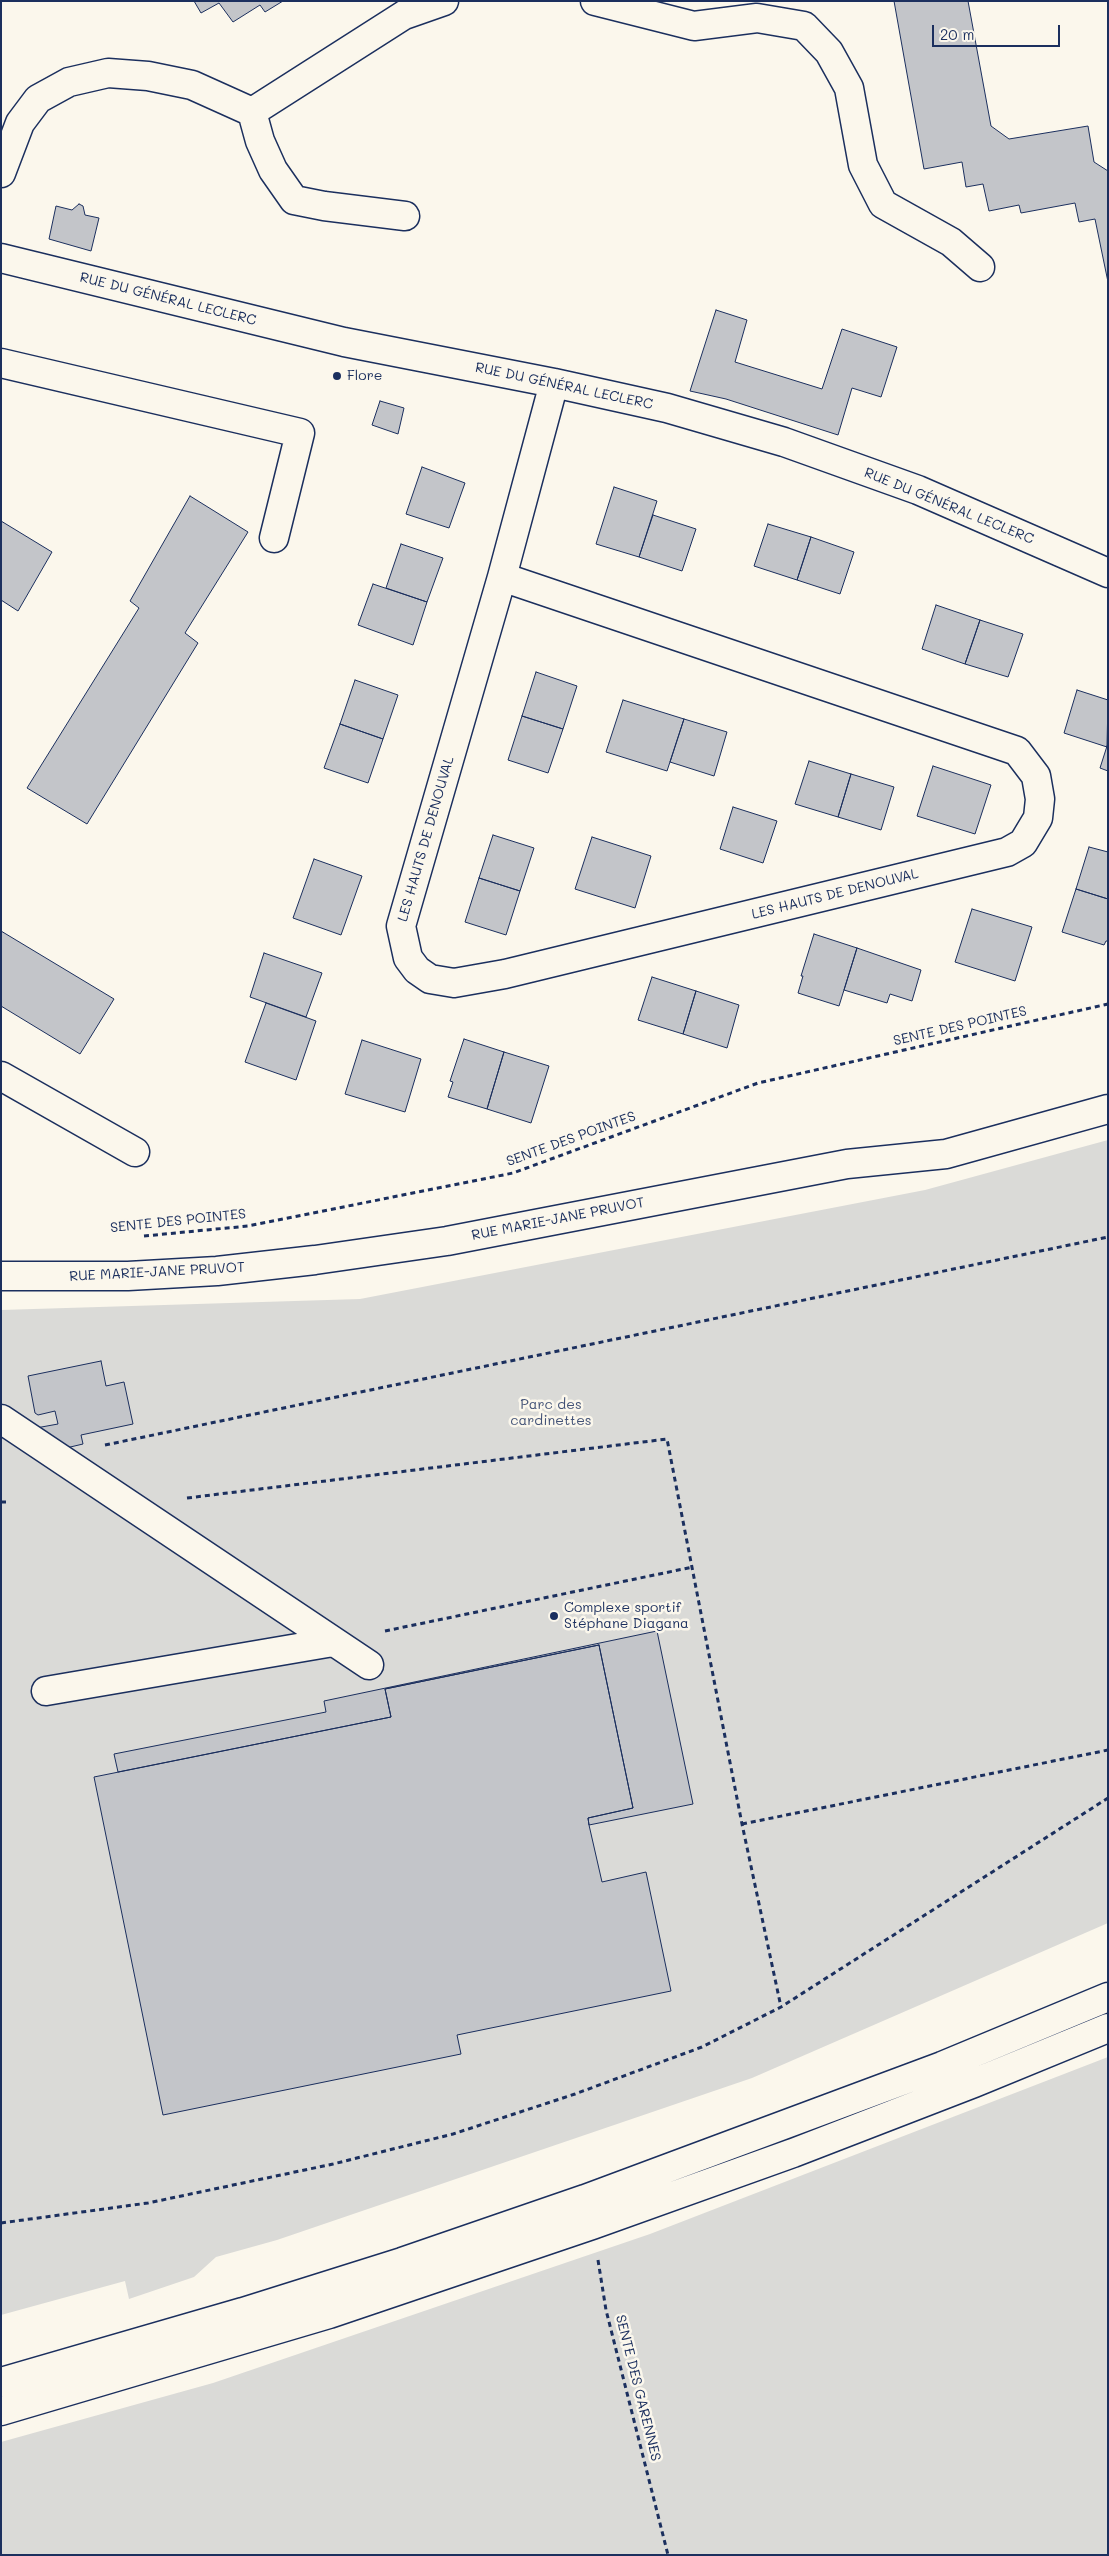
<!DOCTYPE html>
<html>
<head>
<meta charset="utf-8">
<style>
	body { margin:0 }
	#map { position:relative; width:1109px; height:2556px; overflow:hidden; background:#fbf7ec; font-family:Mali,sans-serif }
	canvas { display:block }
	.frame { position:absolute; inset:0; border:2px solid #1b2f5e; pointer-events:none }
	.scale { position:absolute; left:932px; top:25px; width:128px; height:22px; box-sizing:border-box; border:2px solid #1b2f5e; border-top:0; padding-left:6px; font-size:15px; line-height:18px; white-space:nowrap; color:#1b2f5e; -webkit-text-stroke:4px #fbf7ec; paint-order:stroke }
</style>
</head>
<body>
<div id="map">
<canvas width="1109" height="2556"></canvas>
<div class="frame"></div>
<div class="scale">20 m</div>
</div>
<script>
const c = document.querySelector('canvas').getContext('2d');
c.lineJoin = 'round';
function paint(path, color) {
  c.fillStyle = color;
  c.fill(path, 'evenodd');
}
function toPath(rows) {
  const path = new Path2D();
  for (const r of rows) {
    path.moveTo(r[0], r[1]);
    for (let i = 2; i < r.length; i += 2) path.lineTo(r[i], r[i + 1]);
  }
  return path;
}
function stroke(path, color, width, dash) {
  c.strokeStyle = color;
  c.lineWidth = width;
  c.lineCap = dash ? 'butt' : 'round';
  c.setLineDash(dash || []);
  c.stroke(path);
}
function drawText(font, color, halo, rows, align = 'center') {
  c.font = font + ' Mali,sans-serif';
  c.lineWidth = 5;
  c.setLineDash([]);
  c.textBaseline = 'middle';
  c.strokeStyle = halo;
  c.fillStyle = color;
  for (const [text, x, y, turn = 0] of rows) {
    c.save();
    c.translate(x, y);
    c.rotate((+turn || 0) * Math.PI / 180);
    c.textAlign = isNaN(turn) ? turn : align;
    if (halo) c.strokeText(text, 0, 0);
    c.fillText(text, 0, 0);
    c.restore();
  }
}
paint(toPath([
	[1108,1140,1108,1923,752,2078,277,2240,216,2257,194,2277,129,2299,125,2281,1,2315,1,1310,360,1299,925,1190],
	[1108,2057,1108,2555,1,2555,1,2442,213,2383,650,2234]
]), '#dadad7');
const building = toPath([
	[194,1,283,1,265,12,260,5,233,22,219,3,201,13,194,1],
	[894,1,968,1,991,126,1009,139,1088,126,1094,162,1108,171,1108,282,1095,219,1079,222,1075,203,1021,213,1019,205,989,211,983,184,966,187,962,162,924,169,894,1],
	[79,204,83,206,85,215,99,218,91,251,49,239,56,206,72,210,79,204],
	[716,310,747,320,735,362,822,389,842,329,897,347,881,397,852,388,838,435,726,399,690,391,716,310],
	[380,401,404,408,398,434,372,425,380,401],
	[422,467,465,483,449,528,406,514,422,467],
	[614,487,657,501,639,557,596,544,614,487],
	[190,496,248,532,185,633,198,643,87,824,27,788,139,608,130,601,190,496],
	[653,515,696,529,682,571,639,557,653,515],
	[1,521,52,552,18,611,1,600,1,521],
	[768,524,811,537,797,580,754,566,768,524],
	[811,537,854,552,840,594,797,580,811,537],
	[401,544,443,558,427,602,386,588,401,544],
	[373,584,427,602,413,645,358,625,373,584],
	[936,605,980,620,965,664,922,649,936,605],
	[980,620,1023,634,1008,677,965,664,980,620],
	[536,672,577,686,563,729,522,716,536,672],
	[355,680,398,695,383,739,340,724,355,680],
	[1077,690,1108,700,1107,747,1064,733,1077,690],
	[623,700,684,719,667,771,606,752,623,700],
	[522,716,563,729,548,773,508,760,522,716],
	[684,719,727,732,714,776,670,762,684,719],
	[340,724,383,739,368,783,324,768,340,724],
	[1108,743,1108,771,1100,768,1108,743],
	[809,761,851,774,838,817,795,804,809,761],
	[933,766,991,785,975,834,917,816,933,766],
	[851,774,894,787,881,830,838,817,851,774],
	[733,807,777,821,763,863,720,849,733,807],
	[493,835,534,848,520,891,479,878,493,835],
	[592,837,651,856,635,908,575,889,592,837],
	[1089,847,1108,852,1108,899,1076,889,1089,847],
	[314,859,362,876,341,935,293,918,314,859],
	[479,878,520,891,506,935,465,922,479,878],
	[1076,889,1108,899,1108,941,1106,941,1104,945,1062,932,1076,889],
	[972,909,1032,927,1015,981,955,962,972,909],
	[1,931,114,999,80,1054,1,1006,1,931],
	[814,934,857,948,839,1006,798,993,803,976,801,976,814,934],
	[857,948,921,970,912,1001,890,994,887,1003,844,990,857,948],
	[264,953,322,973,306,1017,250,997,264,953],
	[652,977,696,991,683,1034,638,1020,652,977],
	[696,991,739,1005,727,1048,683,1034,696,991],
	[266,1003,316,1021,296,1080,245,1062,266,1003],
	[464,1039,504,1052,487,1109,448,1097,453,1082,450,1081,464,1039],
	[362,1040,421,1059,405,1112,345,1094,362,1040],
	[504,1052,549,1066,531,1123,487,1109,504,1052],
	[101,1361,106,1386,124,1382,133,1424,81,1435,83,1444,66,1448,36,1428,58,1424,55,1411,38,1415,35,1413,28,1376,101,1361],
	[657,1631,693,1804,589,1825,588,1818,633,1808,599,1645,385,1689,391,1717,118,1772,114,1754,326,1712,324,1701,657,1631],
	[599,1645,633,1808,588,1818,589,1825,602,1882,646,1872,671,1991,457,2035,461,2054,163,2115,94,1777,391,1717,385,1689,599,1645]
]);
paint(building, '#c3c5c9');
stroke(building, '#1b2f5e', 1);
const minor = toPath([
	[595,1,694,26,757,18,804,26,829,52,849,88,863,165,883,204,951,242,980,267],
	[252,112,404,15,444,1],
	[1,173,20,123,38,99,69,82,108,73,148,76,192,85,252,112,260,141,273,170,294,200,324,206,405,216],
	[1,258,344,342,554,383,667,408,784,442,918,490,1108,573],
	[1,363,300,433,274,538],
	[502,577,1017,751,1036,776,1040,799,1038,818,1023,843,1007,852,505,974,454,983,430,979,417,970,408,958,401,926,502,577,554,383],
	[1,1076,135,1152],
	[1,1276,128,1276,217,1271,315,1260,447,1241,847,1164,946,1154,1108,1109],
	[1,1419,369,1665],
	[46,1691,333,1642]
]);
const major = toPath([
	[1,2382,243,2312,402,2262,585,2199,942,2066,1108,1997],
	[1,2411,329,2314,592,2225,793,2153,974,2083,1108,2028]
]);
stroke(minor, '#1b2f5e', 31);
stroke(major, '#1b2f5e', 31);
stroke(toPath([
	[144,1236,248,1226,513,1173,758,1083,1108,1004],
	[105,1445,1108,1237],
	[187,1498,667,1439,742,1824,781,2007],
	[1,1502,9,1502],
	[385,1631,693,1567],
	[742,1824,1108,1750],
	[1,2223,148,2203,333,2164,453,2134,575,2094,702,2047,781,2007,1108,1798],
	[598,2260,606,2310,668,2555]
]), '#1b2f5e', 3, [5, 4]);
stroke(minor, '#fbf7ec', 28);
stroke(major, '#fbf7ec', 28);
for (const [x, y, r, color] of [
	[337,376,5,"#1b2f5e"],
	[554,1616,5,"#1b2f5e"]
]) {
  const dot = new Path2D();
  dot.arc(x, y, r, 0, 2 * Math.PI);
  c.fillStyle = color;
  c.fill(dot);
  stroke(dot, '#fbf7ec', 2);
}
drawText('14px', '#1b2f5e', '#fbf7ec', [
	["RUE DU GÉNÉRAL LECLERC",168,299,14],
	["RUE DU GÉNÉRAL LECLERC",564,386,12],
	["RUE DU GÉNÉRAL LECLERC",949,506,22],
	["LES HAUTS DE DENOUVAL",426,839,-74],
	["LES HAUTS DE DENOUVAL",835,894,-14],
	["SENTE DES POINTES",960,1026,-13],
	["SENTE DES POINTES",571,1139,-20],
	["RUE MARIE-JANE PRUVOT",558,1219,-11],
	["SENTE DES POINTES",178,1221,-6],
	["RUE MARIE-JANE PRUVOT",157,1272,-3],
	["SENTE DES GARENNES",638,2388,76]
]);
drawText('14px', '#1b2f5e', '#fbf7ec', [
	["Flore",347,376],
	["Complexe sportif",564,1608],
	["Stéphane Diagana",564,1624]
], 'left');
drawText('14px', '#415176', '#fbf7ec', [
	["Parc des",551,1405],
	["cardinettes",551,1421]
]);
</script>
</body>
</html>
